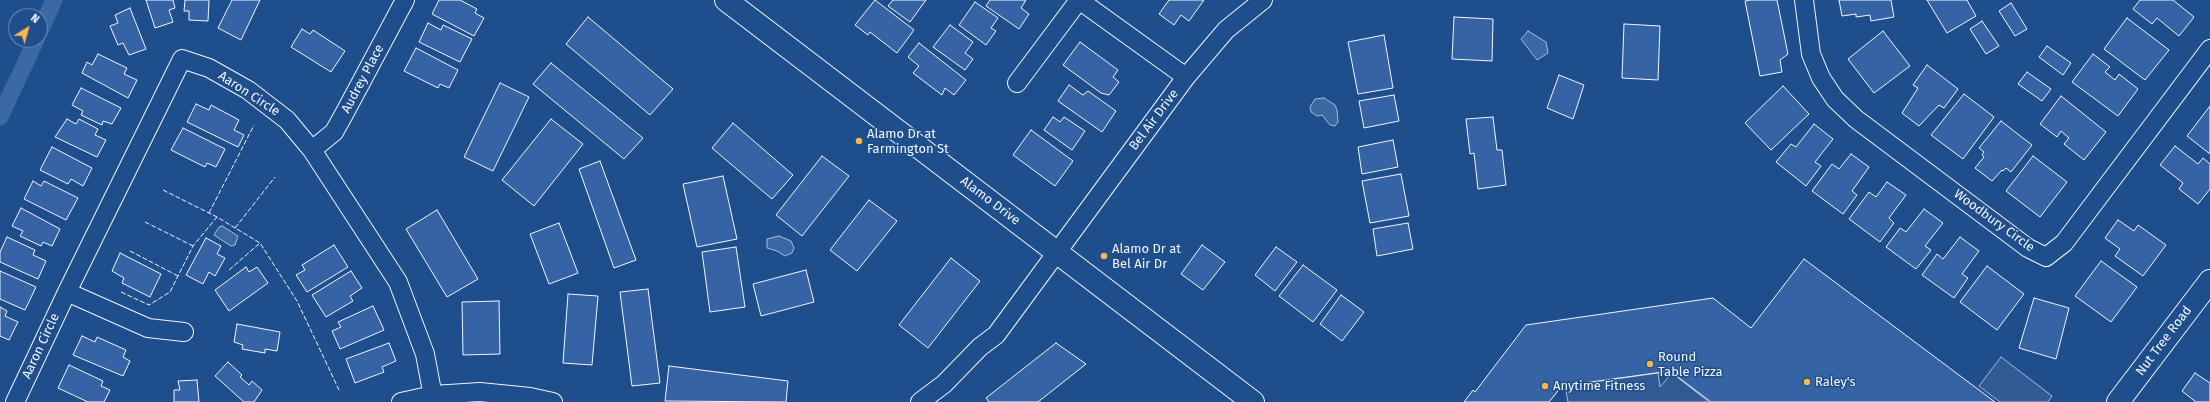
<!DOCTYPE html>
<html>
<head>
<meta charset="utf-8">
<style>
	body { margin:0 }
	#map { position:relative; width:2210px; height:402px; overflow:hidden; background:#1f4e8c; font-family:"Fira Sans",sans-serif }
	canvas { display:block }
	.north { position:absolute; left:8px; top:8px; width:40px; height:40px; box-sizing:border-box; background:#1f4e8c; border:1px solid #7391ba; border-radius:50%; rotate:37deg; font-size:11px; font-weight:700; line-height:16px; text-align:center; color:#f2f6ff }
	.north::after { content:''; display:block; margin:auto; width:14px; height:18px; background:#ffb74d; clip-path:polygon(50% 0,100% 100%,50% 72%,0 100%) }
</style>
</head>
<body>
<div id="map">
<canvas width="2210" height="402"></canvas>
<div class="north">N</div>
</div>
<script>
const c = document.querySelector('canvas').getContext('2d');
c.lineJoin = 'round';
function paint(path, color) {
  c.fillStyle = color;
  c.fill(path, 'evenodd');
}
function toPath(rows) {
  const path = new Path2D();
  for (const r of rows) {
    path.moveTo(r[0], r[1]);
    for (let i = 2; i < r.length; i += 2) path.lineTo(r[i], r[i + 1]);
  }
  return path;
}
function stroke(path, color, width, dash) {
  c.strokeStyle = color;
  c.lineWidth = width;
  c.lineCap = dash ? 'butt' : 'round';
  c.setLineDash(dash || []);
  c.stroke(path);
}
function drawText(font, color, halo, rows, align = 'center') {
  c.font = font + ' "Fira Sans",sans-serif';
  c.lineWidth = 3;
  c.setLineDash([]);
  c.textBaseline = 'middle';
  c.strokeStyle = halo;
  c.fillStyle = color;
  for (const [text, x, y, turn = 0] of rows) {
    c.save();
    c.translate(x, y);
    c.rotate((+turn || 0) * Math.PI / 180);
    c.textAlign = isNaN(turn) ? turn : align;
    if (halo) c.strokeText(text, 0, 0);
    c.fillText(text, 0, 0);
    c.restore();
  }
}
const parking = toPath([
	[2001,357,2052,396,2048,402,2000,402,1979,386,2001,357],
	[1658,373,1660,387,1672,373,1709,402,1568,402,1565,386,1658,373]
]);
paint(parking, '#305b95');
stroke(parking, '#a8bbd7', 1);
const water = toPath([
	[1528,31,1546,42,1548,53,1537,60,1521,39,1528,31],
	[1324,98,1335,105,1337,110,1338,122,1335,126,1330,125,1322,115,1317,116,1311,112,1310,107,1315,99,1324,98],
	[222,226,238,236,235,245,231,246,214,235,219,227,222,226],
	[779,236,791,241,794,248,792,253,785,256,777,251,767,248,767,239,779,236]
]);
paint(water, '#3b69a3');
stroke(water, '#a8bbd7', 1);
stroke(toPath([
	[40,31,54,0],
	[0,117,36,40]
]), '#3b69a3', 17);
const building = toPath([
	[146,0,173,0,175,8,169,10,173,22,155,28,146,0],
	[185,0,209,0,208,21,189,20,189,11,184,11,185,0],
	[232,0,260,0,241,40,218,28,232,0],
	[439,0,460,0,477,9,475,13,484,18,474,36,432,14,439,0],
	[875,0,914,30,897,53,870,32,868,35,855,25,875,0],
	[893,0,926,0,910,22,888,6,893,0],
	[990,0,1026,0,1021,8,1029,14,1019,29,986,6,990,0],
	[1169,0,1204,0,1189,21,1181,15,1174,25,1159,14,1169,0],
	[1750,0,1777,0,1788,54,1780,60,1782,72,1760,76,1745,1,1750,0],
	[1839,0,1891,0,1894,17,1871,21,1870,15,1856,17,1856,14,1842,16,1839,0],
	[1927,0,1967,0,1976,16,1947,33,1927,0],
	[2140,0,2173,0,2194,17,2179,36,2157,18,2152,24,2133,9,2140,0],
	[975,2,998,18,991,28,996,31,986,45,959,25,975,2],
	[2011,3,2027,29,2015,36,1999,11,2011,3],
	[130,8,146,49,129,55,123,43,118,45,110,26,118,23,115,15,130,8],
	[588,17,673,89,650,115,566,44,588,17],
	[1454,17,1493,19,1492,61,1452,59,1454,17],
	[2127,18,2169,50,2145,80,2104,49,2127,18],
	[1982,21,1999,46,1986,54,1970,29,1982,21],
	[428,23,441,30,443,25,472,39,460,62,419,42,428,23],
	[1624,24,1660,26,1658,80,1622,78,1624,24],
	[950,25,973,42,965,53,973,59,965,70,933,47,950,25],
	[302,29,310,34,313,30,345,51,331,72,291,47,302,29],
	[1883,31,1910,66,1874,93,1848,59,1883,31],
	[1384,35,1393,88,1358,94,1348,42,1384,35],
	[1080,42,1118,70,1113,77,1119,82,1109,95,1101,93,1063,65,1080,42],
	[919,43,966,80,954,95,945,88,942,95,913,73,919,66,908,57,919,43],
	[2047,46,2071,63,2063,75,2039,57,2047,46],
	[416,48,458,70,449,88,440,84,438,88,404,71,416,48],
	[98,54,127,68,124,74,137,80,128,98,82,73,87,62,92,65,98,54],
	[2093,54,2110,67,2105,72,2115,80,2119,74,2138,89,2118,116,2072,82,2093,54],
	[551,63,643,138,624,159,533,84,551,63],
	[1927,65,1958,89,1944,108,1939,105,1919,126,1902,113,1918,88,1913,85,1927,65],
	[2027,72,2051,89,2042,101,2018,84,2027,72],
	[1559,75,1584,85,1573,119,1547,108,1559,75],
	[500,83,529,97,493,171,464,157,500,83],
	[1069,85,1083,95,1088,91,1116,111,1102,132,1058,101,1069,85],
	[1783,86,1809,114,1771,150,1745,123,1783,86],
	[81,88,121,108,112,124,103,121,102,125,81,115,83,111,72,105,81,88],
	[1964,94,1994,117,1963,159,1931,135,1964,94],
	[1394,95,1399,121,1364,128,1359,101,1394,95],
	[2061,96,2106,132,2084,160,2064,144,2069,138,2061,131,2057,137,2040,124,2061,96],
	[196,104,209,110,211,105,239,120,234,130,244,135,238,147,187,122,196,104],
	[2210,106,2210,154,2187,136,2210,106],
	[1053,117,1060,122,1064,117,1085,131,1072,150,1044,130,1053,117],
	[1493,117,1497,150,1502,150,1506,185,1478,189,1474,153,1470,154,1466,119,1493,117],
	[67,119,76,124,79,119,98,129,95,135,106,140,97,157,55,137,67,119],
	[551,119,583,144,534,206,502,180,551,119],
	[2001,121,2032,145,2011,172,2006,168,2003,171,2002,170,1992,181,1975,168,1984,157,1982,155,1984,152,1979,148,2001,121],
	[733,123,793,175,772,199,712,148,733,123],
	[1814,124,1833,139,1815,162,1821,166,1806,186,1776,162,1791,144,1796,147,1814,124],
	[183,128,225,149,216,167,207,163,205,167,171,150,183,128],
	[1031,130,1073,161,1055,186,1013,155,1031,130],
	[1393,140,1398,167,1362,174,1358,147,1393,140],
	[2175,146,2198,164,2203,158,2210,164,2210,189,2198,204,2179,189,2183,183,2160,165,2175,146],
	[52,147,92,168,83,186,71,179,68,184,40,170,52,147],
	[1851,154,1869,167,1852,191,1857,195,1843,214,1812,191,1832,164,1839,169,1851,154],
	[822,156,849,176,802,236,776,215,822,156],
	[2033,156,2067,182,2040,217,2006,191,2033,156],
	[600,161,636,260,614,268,579,169,600,161],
	[1401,174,1409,216,1370,223,1362,181,1401,174],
	[723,176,737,239,697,247,683,184,723,176],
	[33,181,41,186,44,181,78,198,66,220,24,199,33,181],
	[1887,182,1906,195,1889,218,1894,223,1880,242,1849,219,1869,192,1876,197,1887,182],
	[869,200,897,221,857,271,830,250,869,200],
	[21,208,60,229,52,246,43,242,41,246,20,236,23,231,12,226,21,208],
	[1924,209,1943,223,1925,246,1931,250,1916,269,1886,247,1900,228,1906,232,1924,209],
	[437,210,478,279,447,297,406,229,437,210],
	[2118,220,2134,231,2138,225,2166,245,2143,276,2115,256,2120,249,2105,238,2118,220],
	[559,223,578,273,549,284,530,234,559,223],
	[1408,223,1413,249,1377,256,1373,229,1408,223],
	[7,237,35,250,33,255,46,261,38,279,0,262,0,252,7,237],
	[1960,237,1979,251,1962,274,1968,278,1954,298,1922,275,1937,254,1943,259,1960,237],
	[206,238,221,246,217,254,225,258,215,276,209,272,203,284,186,275,206,238],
	[334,245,348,267,307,292,296,275,305,270,302,265,334,245],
	[1202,245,1225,262,1203,290,1181,274,1202,245],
	[736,247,745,307,710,312,702,252,736,247],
	[1276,247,1297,262,1275,291,1255,275,1276,247],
	[120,253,161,274,150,297,122,283,124,278,112,271,120,253],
	[951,258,980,281,928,348,899,325,951,258],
	[1804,259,1995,402,1711,402,1670,371,1562,386,1549,402,1464,402,1473,390,1475,392,1526,325,1713,298,1751,328,1804,259],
	[2101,261,2137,287,2111,322,2075,296,2101,261],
	[1303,265,1337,290,1313,322,1279,296,1303,265],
	[1987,266,2024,294,1997,330,1960,302,1987,266],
	[246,267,249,272,257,267,268,283,229,311,215,290,246,267],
	[806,270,814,302,761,316,753,284,806,270],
	[0,271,36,287,25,310,0,299,0,271],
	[351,271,362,288,350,296,353,301,326,317,312,295,351,271],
	[648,289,660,383,632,386,620,292,648,289],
	[568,294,598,296,592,365,563,363,568,294],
	[1341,295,1364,312,1342,341,1320,324,1341,295],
	[2034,298,2069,308,2056,359,2019,348,2034,298],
	[499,301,500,354,463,355,462,302,499,301],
	[373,306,384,330,340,349,332,331,341,327,338,322,373,306],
	[0,307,7,311,5,316,18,322,9,340,0,336,0,307],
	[237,324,280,332,277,351,265,349,265,353,242,349,243,345,234,342,237,324],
	[82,336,95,342,97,337,126,350,123,357,130,361,123,376,73,355,82,336],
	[389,343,396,361,382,367,384,372,355,383,346,359,389,343],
	[1056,343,1086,364,1038,402,989,402,986,398,1056,343],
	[228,362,242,375,240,377,249,385,252,381,262,390,254,402,244,402,215,376,228,362],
	[69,365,103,381,101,386,110,390,104,402,88,402,58,388,69,365],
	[669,366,788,381,786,402,665,401,669,366],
	[2195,373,2210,383,2210,402,2196,402,2182,391,2195,373],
	[197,380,199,402,174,402,174,390,180,390,178,381,197,380]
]);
paint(building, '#3563a3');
stroke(building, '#f2f6ff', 1);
const minor = toPath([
	[1079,0,1186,77],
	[1804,0,1811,54,1821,78,1835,99,1856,119,2028,248,2046,257,2064,243,2210,49],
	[1017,83,1079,0],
	[312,150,334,132,343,116,405,0],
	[67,292,148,328,184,332],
	[15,402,67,292,182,59,209,68,248,90,287,120,312,150,398,282,425,354,434,402],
	[401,402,433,395,480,392,530,397,553,402],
	[920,402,944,384,980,347,996,335,1186,77,1226,30,1263,0]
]);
const major = toPath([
	[726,0,1253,402],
	[2118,402,2210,281]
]);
stroke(minor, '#f2f6ff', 20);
stroke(major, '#f2f6ff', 24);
stroke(minor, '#1f4e8c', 18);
stroke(major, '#1f4e8c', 22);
stroke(toPath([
	[163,190,217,217,260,243,297,301,340,392],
	[209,213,254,125],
	[145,222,193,246],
	[235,228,275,177],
	[130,251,178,276],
	[229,270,260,243],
	[121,292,149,305,170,292,193,246,217,217]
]), '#f2f6ff', 1, [5, 2]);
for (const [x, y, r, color] of [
	[859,141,4,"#ffb74d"],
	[1104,256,4,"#ffb74d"],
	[1650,364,4,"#ffb74d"],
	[1807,382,4,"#ffb74d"],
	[1545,386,4,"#ffb74d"]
]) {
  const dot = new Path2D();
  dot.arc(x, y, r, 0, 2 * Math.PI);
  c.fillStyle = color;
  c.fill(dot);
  stroke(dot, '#1f4e8c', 1.5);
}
drawText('13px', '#f2f6ff', '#1f4e8c', [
	["Audrey Place",363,79,-62],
	["Aaron Circle",249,94,33],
	["Bel Air Drive",1154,120,-53],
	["Alamo Drive",990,201,37],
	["Woodbury Circle",1994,221,36],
	["Nut Tree Road",2164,341,-53],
	["Aaron Circle",41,346,-65]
]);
drawText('13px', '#f2f6ff', '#1f4e8c', [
	["Alamo Dr at",867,134],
	["Farmington St",867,149],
	["Alamo Dr at",1112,249],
	["Bel Air Dr",1112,264],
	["Round",1658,357],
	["Table Pizza",1658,372],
	["Raley's",1815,382],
	["Anytime Fitness",1553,386]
], 'left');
</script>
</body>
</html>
